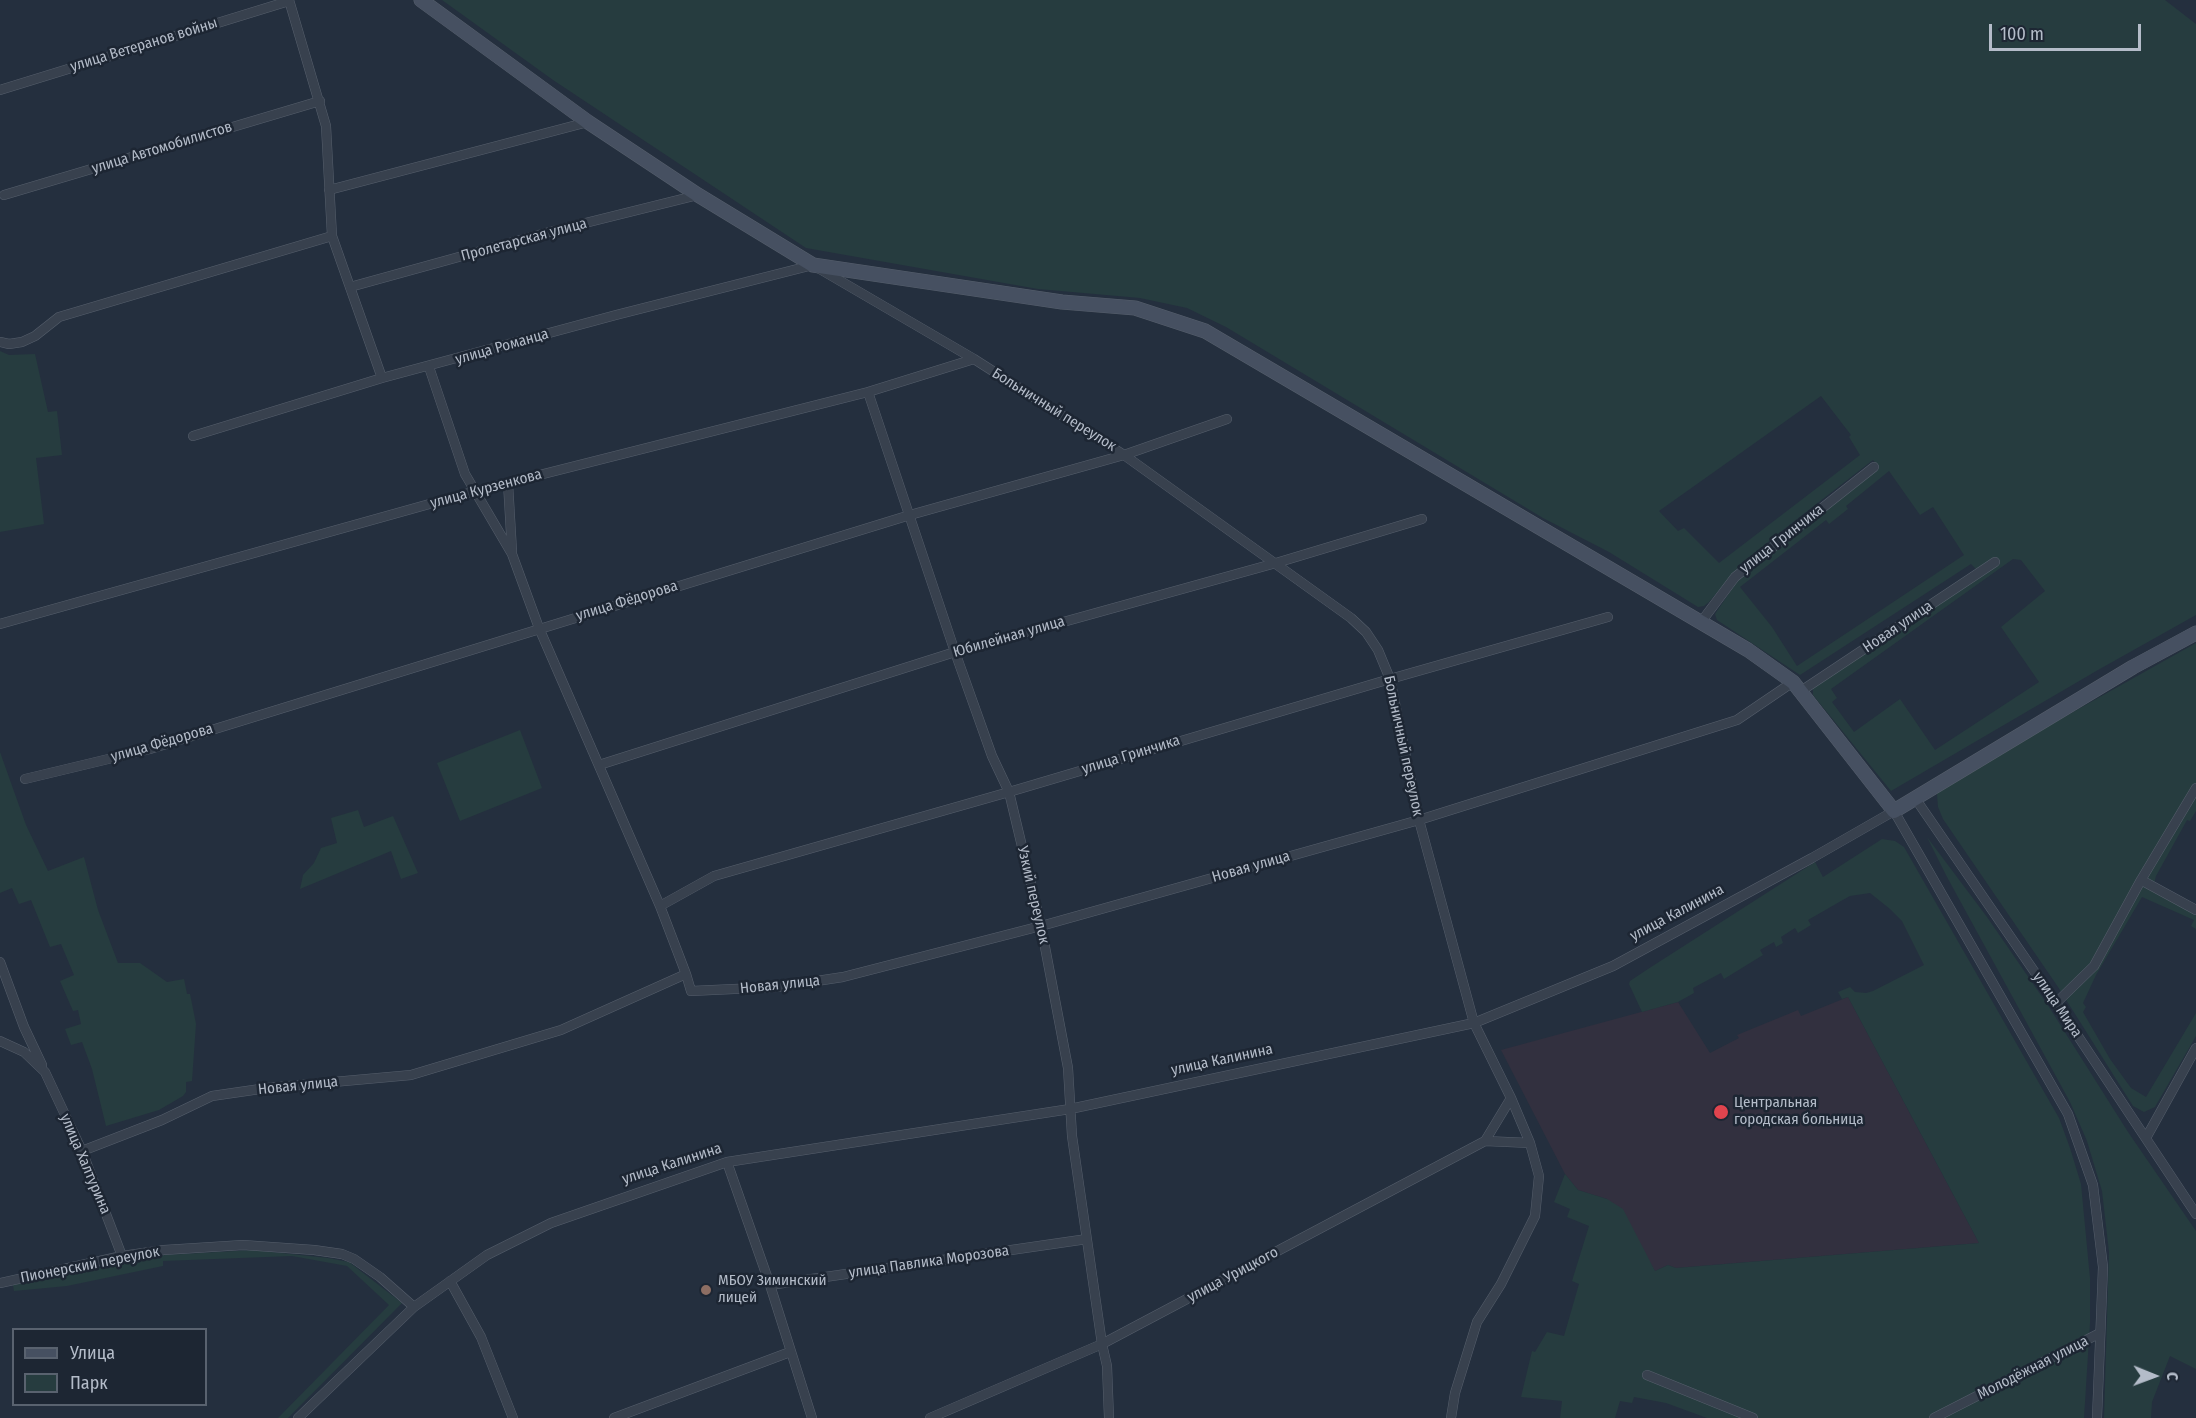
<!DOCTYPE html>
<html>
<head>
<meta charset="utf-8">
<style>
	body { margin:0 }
	#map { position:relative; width:2196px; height:1418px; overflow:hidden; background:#242f3e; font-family:"Fira Sans Condensed",sans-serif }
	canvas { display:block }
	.legend { position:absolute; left:12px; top:1328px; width:195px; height:78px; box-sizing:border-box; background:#1d2633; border:2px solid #59626f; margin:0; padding:8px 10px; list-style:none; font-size:18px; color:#b4bcc9 }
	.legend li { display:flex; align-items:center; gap:12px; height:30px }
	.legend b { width:30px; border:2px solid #59626f }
	.north { position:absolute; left:2124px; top:1346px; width:60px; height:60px; -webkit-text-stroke:4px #1d2633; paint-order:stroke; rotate:91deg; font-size:16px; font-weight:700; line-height:24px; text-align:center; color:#b4bcc9 }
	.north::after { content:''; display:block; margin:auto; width:21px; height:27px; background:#b4bcc9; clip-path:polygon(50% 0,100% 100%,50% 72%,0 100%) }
	.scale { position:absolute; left:1989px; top:24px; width:152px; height:27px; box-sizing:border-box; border:3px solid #b4bcc9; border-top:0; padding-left:8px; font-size:18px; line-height:21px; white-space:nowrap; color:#b4bcc9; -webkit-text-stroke:4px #1d2633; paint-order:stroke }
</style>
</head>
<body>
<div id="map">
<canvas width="2196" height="1418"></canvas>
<ul class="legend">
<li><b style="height:8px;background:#465061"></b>Улица</li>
<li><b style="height:16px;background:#263c3f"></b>Парк</li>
</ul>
<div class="north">С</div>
<div class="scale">100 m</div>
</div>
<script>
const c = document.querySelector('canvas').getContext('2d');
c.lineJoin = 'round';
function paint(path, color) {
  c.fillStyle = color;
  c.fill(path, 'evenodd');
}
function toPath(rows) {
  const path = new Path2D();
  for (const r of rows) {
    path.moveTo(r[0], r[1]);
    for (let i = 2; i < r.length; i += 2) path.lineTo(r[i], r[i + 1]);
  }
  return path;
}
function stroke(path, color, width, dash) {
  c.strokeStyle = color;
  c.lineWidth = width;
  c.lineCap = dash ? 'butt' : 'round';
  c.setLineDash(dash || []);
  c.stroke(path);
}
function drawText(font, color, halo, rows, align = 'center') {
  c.font = font + ' "Fira Sans Condensed",sans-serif';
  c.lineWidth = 5;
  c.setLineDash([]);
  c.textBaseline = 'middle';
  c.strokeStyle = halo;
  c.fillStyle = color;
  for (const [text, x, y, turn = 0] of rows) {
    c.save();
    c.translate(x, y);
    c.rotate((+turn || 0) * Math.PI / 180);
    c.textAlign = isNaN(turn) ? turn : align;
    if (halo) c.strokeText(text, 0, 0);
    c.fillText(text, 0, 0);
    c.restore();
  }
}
paint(toPath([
	[1848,997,1979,1243,1676,1268,1668,1265,1655,1271,1607,1199,1578,1190,1565,1174,1501,1050,1678,1002,1710,1053,1739,1038,1737,1035,1798,1010,1801,1016]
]), '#32303f');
paint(toPath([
	[442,0,2165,0,2196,24,2196,615,2098,670,1891,791,1813,695,1813,688,1979,572,1971,564,1800,675,1717,620,1715,614,1740,577,1878,466,1873,460,1774,537,1740,566,1709,602,1704,606,1698,607,1609,552,1543,518,1226,327,1187,308,1140,298,1038,289,806,248,553,80],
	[1821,396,1851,435,1849,437,1860,455,1719,563,1684,528,1678,531,1659,511],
	[1889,471,1920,515,1933,507,1964,555,1797,666,1772,627,1740,587,1826,520,1829,524,1848,509,1846,506],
	[2013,559,2021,560,2045,591,2001,627,2039,682,1935,750,1900,699,1854,732,1832,702,1837,698,1831,689],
	[0,351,9,355,35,354,48,412,57,411,62,455,36,458,44,524,0,532],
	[2196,643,2196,811,2190,821,2187,820,2156,876,2154,884,2196,910,2196,929,2191,926,2194,920,2142,897,2096,975,2083,1003,2086,1007,2083,1012,2110,1059,2131,1088,2146,1097,2196,1013,2196,1036,2155,1107,2144,1112,2133,1106,2058,987,1943,819,1938,807,1937,794,1940,788,2000,753],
	[520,730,542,788,460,821,437,763],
	[0,752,26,825,48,871,84,857,98,910,118,963,140,963,167,982,184,979,187,994,190,994,196,1024,192,1081,186,1082,186,1092,183,1096,159,1110,106,1126,92,1069,82,1042,71,1045,65,1029,81,1024,78,1010,73,1011,60,981,74,975,61,944,50,947,31,900,19,904,12,888,0,893],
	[358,810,364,827,393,816,418,873,401,879,391,851,300,889,303,875,314,863,321,848,337,843,331,818],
	[1927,837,1987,917,2049,1007,2128,1132,2196,1231,2196,1369,2170,1356,2152,1402,2151,1418,2104,1418,2109,1252,2102,1191,2087,1141,2070,1102,1947,877],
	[1882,839,1895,841,1904,847,2059,1118,2070,1148,2081,1184,2090,1278,2090,1323,2084,1418,1707,1418,1666,1403,1634,1397,1632,1403,1620,1401,1615,1418,1560,1418,1562,1401,1521,1397,1532,1351,1535,1352,1547,1332,1564,1336,1579,1284,1572,1281,1589,1226,1567,1217,1570,1209,1554,1202,1565,1174,1578,1190,1607,1199,1623,1209,1655,1271,1668,1265,1676,1268,1979,1243,1848,997,1842,999,1838,992,1850,987,1855,992,1866,993,1873,991,1924,965,1902,921,1890,909,1870,893,1850,896,1841,901,1808,920,1811,925,1798,933,1795,928,1781,937,1783,943,1776,947,1774,942,1760,950,1763,955,1724,979,1721,973,1693,988,1694,993,1678,1002,1642,1012,1629,984,1630,981,1651,967,1815,862,1823,877],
	[253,1250,328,1258,349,1262,402,1303,288,1418,278,1418,389,1305,347,1266,292,1256,163,1261,163,1266,67,1286,14,1291,13,1285,165,1255]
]), '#263c3f');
const street = toPath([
	[289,0,326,126,332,236,382,378],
	[0,90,289,1],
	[329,190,588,122],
	[4,195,320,101],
	[350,287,553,231,698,195],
	[0,342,9,344,22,342,35,336,59,317,332,236],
	[429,367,465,474,512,554,539,628,660,906,686,974,691,991,777,987,843,977,1041,926,1419,820,1737,720,1793,682],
	[868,392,955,652,992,756,1009,792,1041,926,1068,1068,1072,1136,1102,1344,1107,1366,1109,1418],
	[193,436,382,378,616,315,813,265,974,359,1124,455,1351,618,1366,632,1378,650,1390,679,1419,820,1474,1023,1511,1098,1530,1143,1539,1176,1535,1216,1501,1284,1477,1322,1455,1393,1451,1418],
	[508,483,512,551],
	[1701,622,1735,577,1874,467],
	[0,624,476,491,868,392,974,359],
	[1801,691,1995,562],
	[599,765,955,652,1276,563,1422,519],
	[25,779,150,749,910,515,1124,455,1227,419],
	[1915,798,2056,1003,2196,1214],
	[2141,880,2196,910],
	[660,906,714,876,1009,792,1390,679,1608,617],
	[0,962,24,1027,42,1065],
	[2056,1003,2094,966,2141,880,2196,788],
	[0,1041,24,1052,45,1072,82,1151,122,1256],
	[2146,1138,2196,1048],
	[1485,1141,1530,1143],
	[82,1151,162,1120,212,1096,267,1088,411,1075,561,1030,686,974],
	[727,1162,770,1285,812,1418],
	[450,1281,481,1337,513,1418],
	[0,1283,122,1256,164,1250,243,1245,314,1250,342,1254,354,1259,380,1277,414,1307],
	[770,1285,1087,1239],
	[1647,1375,1753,1418],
	[298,1418,414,1307,487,1255,551,1223,727,1162,1070,1109,1474,1023,1613,966,1812,858,1894,811,2068,1114,2093,1185,2103,1267,2097,1418],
	[614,1418,790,1352],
	[930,1418,1102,1344,1485,1141,1511,1098],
	[1934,1418,2100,1333]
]);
const secondary = toPath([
	[421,0,588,122,698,195,813,265,1062,302,1135,308,1205,331,1748,650,1793,682,1894,811,2133,667,2196,633]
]);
stroke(street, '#565f6c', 10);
stroke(secondary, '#565f6c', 15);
stroke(street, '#38414e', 9);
stroke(secondary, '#465061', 14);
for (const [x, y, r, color] of [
	[1721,1112,8,"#e0444e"],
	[706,1290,6,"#8d6e63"]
]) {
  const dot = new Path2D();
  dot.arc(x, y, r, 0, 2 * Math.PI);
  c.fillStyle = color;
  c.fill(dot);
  stroke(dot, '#1d2633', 2);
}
drawText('15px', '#b4bcc9', '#1d2633', [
	["улица Ветеранов войны",144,45,-17],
	["улица Автомобилистов",162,148,-17],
	["Пролетарская улица",524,240,-15],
	["улица Романца",502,347,-16],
	["Больничный переулок",1054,410,32],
	["улица Курзенкова",486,489,-15],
	["улица Гринчика",1782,539,-38],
	["улица Фёдорова",627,601,-17],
	["Новая улица",1898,627,-34],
	["Юбилейная улица",1009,637,-16],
	["улица Фёдорова",162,743,-16],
	["Больничный переулок",1403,746,78],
	["улица Гринчика",1131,755,-17],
	["Новая улица",1251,867,-16],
	["Узкий переулок",1033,895,77],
	["улица Калинина",1677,913,-28],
	["Новая улица",780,985,-6],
	["улица Мира",2057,1005,56],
	["улица Калинина",1222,1060,-12],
	["Новая улица",298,1086,-6],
	["улица Халтурина",85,1164,67],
	["улица Калинина",672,1164,-18],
	["улица Павлика Морозова",929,1262,-8],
	["Пионерский переулок",90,1265,-11],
	["улица Урицкого",1233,1275,-28],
	["Молодёжная улица",2033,1368,-27]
]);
drawText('15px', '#b4bcc9', '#1d2633', [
	["Центральная",1734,1103],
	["городская больница",1734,1120],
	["МБОУ Зиминский",718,1281],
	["лицей",718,1298]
], 'left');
</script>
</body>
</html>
